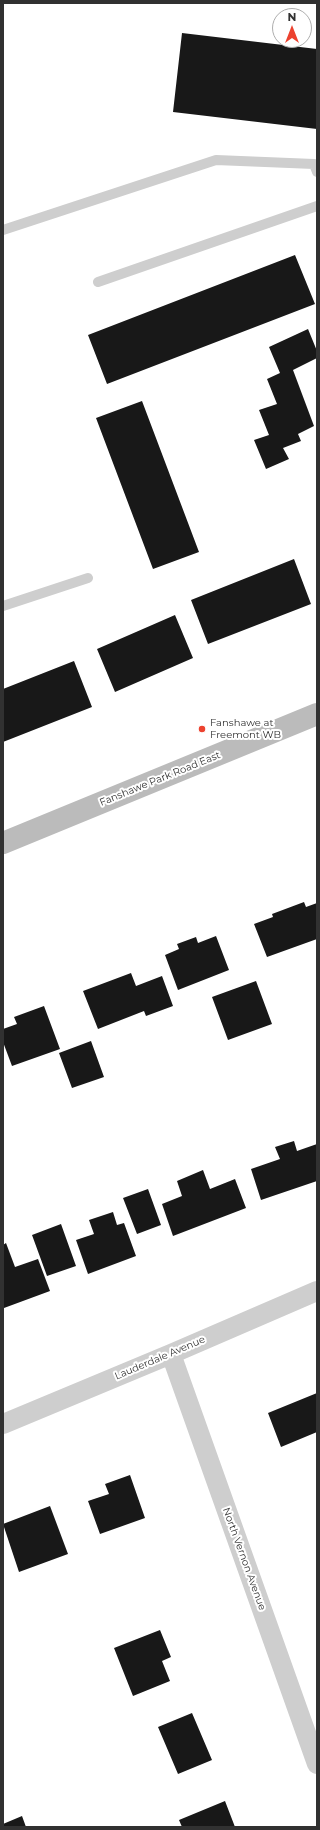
<!DOCTYPE html>
<html>
<head>
<meta charset="utf-8">
<style>
	body { margin:0 }
	#map { position:relative; width:320px; height:1830px; overflow:hidden; background:#fff; font-family:Montserrat,sans-serif }
	canvas { display:block }
	.frame { position:absolute; inset:0; border:4px solid #313131; pointer-events:none }
	.north { position:absolute; left:272px; top:8px; width:40px; height:40px; box-sizing:border-box; background:#fff; border:1px solid #adadad; border-radius:50%; rotate:0deg; font-size:11px; font-weight:700; line-height:16px; text-align:center; color:#313131 }
	.north::after { content:''; display:block; margin:auto; width:14px; height:18px; background:#ec422f; clip-path:polygon(50% 0,100% 100%,50% 72%,0 100%) }
</style>
</head>
<body>
<div id="map">
<canvas width="320" height="1830"></canvas>
<div class="frame"></div>
<div class="north">N</div>
</div>
<script>
const c = document.querySelector('canvas').getContext('2d');
c.lineJoin = 'round';
function paint(path, color) {
  c.fillStyle = color;
  c.fill(path, 'evenodd');
}
function toPath(rows) {
  const path = new Path2D();
  for (const r of rows) {
    path.moveTo(r[0], r[1]);
    for (let i = 2; i < r.length; i += 2) path.lineTo(r[i], r[i + 1]);
  }
  return path;
}
function stroke(path, color, width, dash) {
  c.strokeStyle = color;
  c.lineWidth = width;
  c.lineCap = dash ? 'butt' : 'round';
  c.setLineDash(dash || []);
  c.stroke(path);
}
function drawText(font, color, halo, rows, align = 'center') {
  c.font = font + ' Montserrat,sans-serif';
  c.lineWidth = 4;
  c.setLineDash([]);
  c.textBaseline = 'middle';
  c.strokeStyle = halo;
  c.fillStyle = color;
  for (const [text, x, y, turn = 0] of rows) {
    c.save();
    c.translate(x, y);
    c.rotate((+turn || 0) * Math.PI / 180);
    c.textAlign = isNaN(turn) ? turn : align;
    if (halo) c.strokeText(text, 0, 0);
    c.fillText(text, 0, 0);
    c.restore();
  }
}
paint(toPath([
	[182,33,317,49,317,129,173,112],
	[295,255,315,304,107,384,88,335],
	[308,329,317,351,317,358,293,370,314,426,298,434,301,441,283,448,289,459,266,469,254,440,269,435,259,410,277,404,267,379,280,373,269,347],
	[142,401,199,552,153,569,96,418],
	[294,559,311,604,208,644,191,600],
	[175,615,193,658,115,692,97,649],
	[74,661,92,707,3,742,3,689],
	[304,902,306,907,317,903,317,939,267,957,254,924,273,917,272,914],
	[216,936,229,970,178,990,165,955,179,949,177,944,196,937,198,943],
	[131,973,136,986,162,976,173,1006,146,1016,144,1011,98,1029,83,991],
	[256,981,272,1024,228,1040,212,997],
	[44,1006,60,1049,12,1066,3,1042,3,1029,17,1024,14,1017],
	[91,1041,104,1077,72,1088,59,1053],
	[294,1141,297,1151,317,1144,317,1181,261,1200,251,1169,280,1159,275,1147],
	[203,1170,210,1189,235,1179,246,1208,173,1236,162,1204,182,1196,177,1181],
	[148,1189,161,1225,137,1234,123,1198],
	[113,1212,117,1225,124,1223,136,1256,88,1274,76,1240,94,1234,89,1220],
	[61,1224,76,1266,47,1276,32,1235],
	[6,1243,15,1267,38,1259,50,1291,4,1308,3,1245],
	[317,1393,317,1432,281,1447,268,1413],
	[130,1475,145,1518,100,1534,88,1501,109,1494,105,1484],
	[50,1506,68,1554,19,1572,3,1524],
	[160,1630,171,1657,162,1661,170,1681,133,1696,114,1648],
	[192,1713,212,1760,178,1774,158,1727],
	[225,1801,235,1827,182,1827,179,1820],
	[22,1816,26,1827,3,1827,3,1824]
]), '#181818');
stroke(toPath([
	[3,230,216,160,314,164,317,172],
	[98,282,317,206],
	[3,606,88,578]
]), '#cecece', 10);
stroke(toPath([
	[171,1354,317,1764],
	[3,1424,171,1354,317,1291]
]), '#cecece', 20);
stroke(toPath([
	[3,843,317,714]
]), '#bbb', 22);
for (const [x, y, r, color] of [
	[202,729,4,"#ec422f"]
]) {
  const dot = new Path2D();
  dot.arc(x, y, r, 0, 2 * Math.PI);
  c.fillStyle = color;
  c.fill(dot);
  stroke(dot, '#fff', 1.5);
}
drawText('10px', '#313131', '#fff', [
	["Fanshawe at",210,723],
	["Freemont WB",210,735]
], 'left');
drawText('10px', '#313131', '#fff', [
	["Fanshawe Park Road East",160,779,-22],
	["Lauderdale Avenue",160,1358,-23],
	["North Vernon Avenue",244,1559,70]
]);
</script>
</body>
</html>
